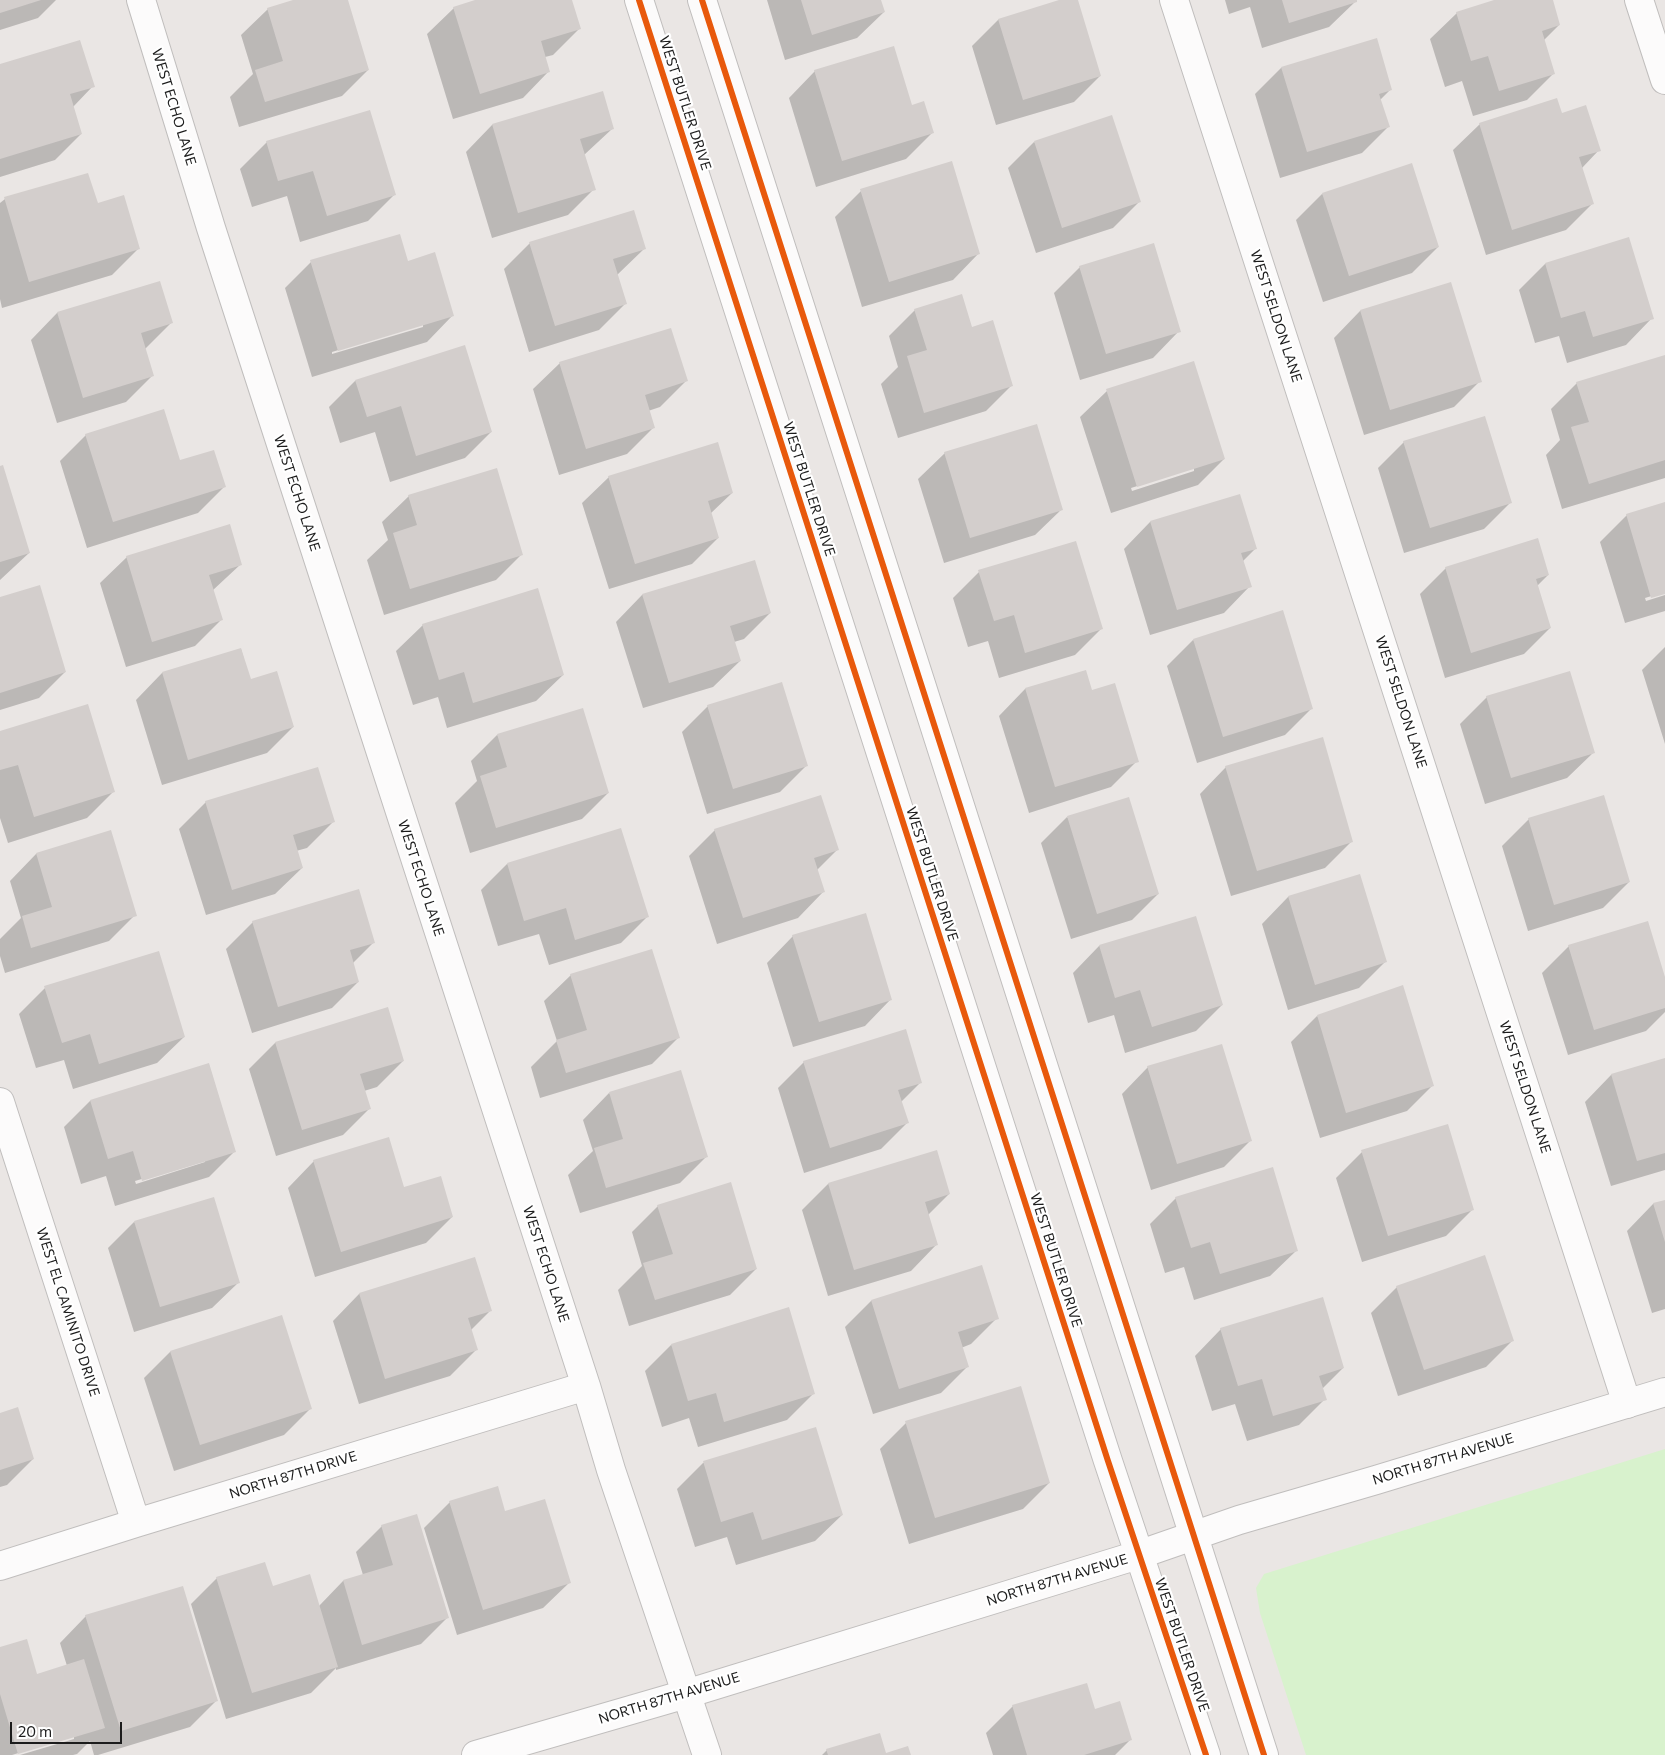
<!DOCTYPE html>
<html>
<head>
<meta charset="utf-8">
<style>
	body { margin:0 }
	#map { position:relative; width:1665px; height:1755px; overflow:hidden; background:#eae6e4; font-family:Commissioner,sans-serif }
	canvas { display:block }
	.scale { position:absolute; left:10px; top:1722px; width:112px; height:22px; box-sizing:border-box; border:2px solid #1c1c1c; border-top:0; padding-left:6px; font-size:15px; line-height:18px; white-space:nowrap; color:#1c1c1c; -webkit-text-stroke:4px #fff; paint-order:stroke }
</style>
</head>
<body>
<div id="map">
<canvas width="1665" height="1755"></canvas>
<div class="scale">20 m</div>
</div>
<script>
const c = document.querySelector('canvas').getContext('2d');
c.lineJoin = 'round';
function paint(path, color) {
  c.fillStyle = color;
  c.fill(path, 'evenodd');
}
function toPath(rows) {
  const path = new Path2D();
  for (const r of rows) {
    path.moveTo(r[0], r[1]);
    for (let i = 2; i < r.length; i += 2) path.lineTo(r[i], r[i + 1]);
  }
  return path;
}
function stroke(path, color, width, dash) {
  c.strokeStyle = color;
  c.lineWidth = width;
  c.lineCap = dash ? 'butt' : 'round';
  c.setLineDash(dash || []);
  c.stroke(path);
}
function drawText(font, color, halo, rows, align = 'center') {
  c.font = font + ' Commissioner,sans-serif';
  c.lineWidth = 4.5;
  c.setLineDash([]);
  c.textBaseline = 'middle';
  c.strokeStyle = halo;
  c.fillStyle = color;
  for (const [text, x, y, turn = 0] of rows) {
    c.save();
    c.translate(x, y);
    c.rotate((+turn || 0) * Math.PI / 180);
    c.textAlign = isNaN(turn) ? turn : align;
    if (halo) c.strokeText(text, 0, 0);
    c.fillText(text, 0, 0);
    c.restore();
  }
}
paint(toPath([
	[1665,1449,1665,1755,1306,1755,1260,1613,1256,1588,1264,1574]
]), '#d8f2cd');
paint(toPath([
	[0,0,56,0,38,18,0,30],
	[297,0,347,0,368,70,342,96,239,127,230,97,253,74,241,35,268,9],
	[479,0,571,0,580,28,553,55,545,57,549,71,523,98,453,119,427,34,454,8],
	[767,0,880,0,884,12,857,38,785,60],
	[1063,0,1077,0,1100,76,1074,102,996,125,972,46,998,20],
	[1225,0,1355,0,1356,1,1329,27,1262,48,1250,7,1229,14],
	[1499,0,1552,0,1559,25,1544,40,1554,73,1527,100,1473,116,1462,81,1445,87,1430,39,1457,13],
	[1376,39,1391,89,1380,100,1388,127,1362,153,1280,178,1255,94,1281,68],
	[0,66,93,86,73,107,81,134,55,160,0,177],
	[815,71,911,106,932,133,906,159,816,187,789,98],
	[602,92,612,129,584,155,594,189,568,215,492,238,466,152,492,125],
	[1561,115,1599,150,1582,168,1592,204,1566,230,1486,255,1453,150,1480,124],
	[267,142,394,195,368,221,300,242,287,196,252,207,240,169],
	[1034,142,1139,202,1113,228,1036,253,1008,168],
	[861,191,979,253,953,280,862,307,835,217],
	[1322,194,1438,247,1412,273,1323,302,1296,220],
	[5,199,97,204,138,249,112,275,2,308,0,299,0,203],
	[1628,239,1652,318,1626,345,1567,363,1559,336,1535,343,1519,290,1545,264],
	[530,243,644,249,617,275,625,304,599,330,529,352,504,269],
	[311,262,407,262,453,315,427,342,312,377,285,288],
	[423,324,423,327,332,354,332,352],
	[1080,267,1179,331,1153,358,1080,380,1054,293],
	[159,282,171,323,144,350,152,376,126,402,57,423,31,340,57,313],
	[1451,284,1480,381,1454,407,1364,435,1334,338,1360,311],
	[915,310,971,328,1012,385,986,411,898,438,881,384,898,367,889,336],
	[464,347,491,432,465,458,390,482,375,432,340,443,329,407,355,381],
	[1665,356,1665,478,1562,509,1546,455,1560,440,1551,409,1577,383],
	[560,363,686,381,660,407,648,411,653,428,627,454,559,475,533,389],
	[1107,391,1224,459,1198,485,1111,513,1080,417],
	[1194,468,1194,471,1132,491,1131,488],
	[86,435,179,462,224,487,198,513,87,548,60,461],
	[1404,442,1510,503,1484,529,1404,553,1378,468],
	[945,453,1062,509,1035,535,944,563,918,479],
	[0,467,29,553,0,580],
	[609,477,732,493,710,514,718,538,692,564,609,589,582,503],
	[1239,495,1256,548,1243,561,1250,586,1224,613,1150,635,1124,549,1150,522],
	[409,496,522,554,496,580,384,615,367,560,388,540,382,522],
	[1665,504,1665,592,1645,598,1646,601,1665,595,1665,611,1625,623,1600,542,1627,515],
	[127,557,241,564,212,591,221,620,195,646,126,667,100,583],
	[754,561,770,613,744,639,734,642,740,661,713,687,643,708,616,622,642,595],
	[1446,568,1548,575,1537,586,1550,628,1524,654,1445,678,1420,594],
	[979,572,1101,629,1075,655,999,678,988,641,968,647,953,598],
	[0,598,65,672,39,698,0,710],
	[423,625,563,675,536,701,447,728,438,697,413,705,396,651],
	[1193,640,1311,709,1285,735,1197,763,1167,666],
	[1665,647,1665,744,1642,670],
	[241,649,250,680,293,727,267,753,162,785,136,700,162,673],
	[1085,671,1091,691,1137,761,1111,787,1029,813,999,716,1025,689],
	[1487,697,1594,752,1567,778,1485,804,1460,724],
	[708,706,806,766,780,792,707,814,682,732],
	[0,732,113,792,87,818,8,843,0,818],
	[497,735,608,793,582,819,470,853,455,803,477,781,471,761],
	[1226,767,1352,841,1325,868,1231,896,1200,794],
	[206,802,334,821,307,848,296,851,302,868,275,894,206,915,179,829],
	[1067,817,1158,894,1132,920,1071,939,1041,843],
	[1529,819,1629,882,1603,908,1528,931,1502,846],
	[715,830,837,850,817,870,824,891,798,918,717,944,689,856],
	[110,832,135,915,109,941,5,973,0,956,0,939,21,918,10,881,36,854],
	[507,864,647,917,621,943,549,965,539,934,498,946,481,890],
	[1359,876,1385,962,1359,988,1288,1010,1262,924,1288,897],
	[1195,917,1222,1005,1196,1031,1125,1053,1114,1015,1088,1023,1073,973,1099,946],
	[253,922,374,942,352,964,358,982,332,1008,252,1033,226,949],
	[793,936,891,999,865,1026,793,1047,767,963],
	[1569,946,1665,981,1665,1012,1646,1031,1568,1055,1542,973],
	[571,975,678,1038,652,1064,540,1098,531,1067,557,1041,544,1001],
	[45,988,184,1037,157,1063,73,1089,64,1060,36,1068,19,1014],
	[387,1009,403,1061,377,1087,364,1091,369,1109,343,1135,276,1156,249,1069,275,1043],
	[1317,1016,1433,1085,1407,1111,1320,1138,1291,1042],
	[1665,1059,1665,1170,1611,1186,1585,1102,1611,1075],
	[804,1062,921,1082,901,1102,907,1123,881,1149,804,1173,778,1088],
	[209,1065,235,1151,209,1177,115,1206,106,1176,81,1184,64,1127,90,1101],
	[205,1160,205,1162,136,1184,135,1181],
	[1148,1067,1250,1141,1224,1167,1151,1190,1122,1094],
	[609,1093,706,1157,680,1183,580,1213,568,1175,593,1151,583,1120],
	[936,1151,949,1194,928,1215,937,1244,911,1271,828,1296,802,1210,828,1184],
	[1362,1152,1473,1209,1446,1236,1362,1262,1336,1178],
	[314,1161,404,1189,452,1217,426,1243,315,1277,288,1188],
	[1176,1198,1297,1250,1270,1276,1194,1300,1184,1267,1165,1273,1150,1224],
	[1665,1201,1665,1309,1652,1313,1627,1231,1653,1204],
	[658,1206,756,1269,730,1295,629,1326,618,1290,642,1266,632,1232],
	[134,1222,239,1282,212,1308,134,1332,108,1248],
	[475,1259,490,1311,470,1331,476,1350,450,1376,359,1404,333,1321,359,1294],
	[981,1266,997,1318,971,1344,961,1348,967,1367,941,1393,873,1414,845,1327,871,1301],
	[1397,1287,1513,1340,1486,1367,1398,1396,1371,1313],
	[281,1316,310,1409,284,1435,174,1471,144,1378,170,1352],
	[1221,1329,1343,1368,1322,1389,1325,1399,1299,1425,1247,1441,1235,1404,1212,1411,1195,1356],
	[671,1345,814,1393,787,1420,698,1447,689,1418,662,1427,645,1371],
	[0,1414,33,1459,7,1485,0,1487],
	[906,1423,1049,1483,1023,1509,909,1544,880,1449],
	[815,1428,842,1515,815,1541,736,1565,727,1537,695,1547,677,1489,703,1463],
	[450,1502,505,1513,570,1582,543,1608,457,1635,424,1528],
	[382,1526,447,1618,421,1644,336,1670,336,1668,311,1693,226,1719,191,1604,217,1578,272,1587,319,1606,343,1581,363,1575,356,1552],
	[86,1616,216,1701,190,1727,98,1755,94,1755,90,1741,77,1754,73,1755,20,1755,74,1739,74,1736,12,1755,0,1755,0,1649,37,1675,67,1666,60,1643],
	[1013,1706,1094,1711,1130,1740,1115,1755,993,1755,986,1733],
	[827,1750,909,1755,822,1755]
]), '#0003');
paint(toPath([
	[0,0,41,0,0,13],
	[293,0,348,0,369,70,265,102,255,70,283,61,267,8],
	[475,0,572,0,581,29,541,41,550,72,480,94,453,7],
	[801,0,881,0,885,12,812,35],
	[1059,0,1078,0,1101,76,1023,100,998,19],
	[1282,0,1357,0,1357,2,1289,23],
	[1494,0,1553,0,1560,25,1542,31,1555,74,1499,91,1488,56,1471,61,1456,12],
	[1377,38,1392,90,1379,94,1390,127,1307,152,1281,67],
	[80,40,95,87,70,94,82,134,0,159,0,64],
	[894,46,912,105,924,101,934,133,842,161,814,70],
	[603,91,614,129,580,139,596,190,518,213,492,124],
	[1557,98,1562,113,1586,105,1601,151,1579,157,1594,204,1512,230,1479,123],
	[370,110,396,195,327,216,313,171,278,181,266,141],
	[1112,115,1141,202,1062,228,1034,141],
	[952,161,980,254,889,282,860,189],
	[1412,163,1439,247,1349,276,1322,193],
	[88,173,98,203,124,195,140,249,29,282,4,197],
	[634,210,646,249,613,259,627,304,555,326,529,242],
	[400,234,408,261,435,252,454,316,338,351,310,260],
	[1629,237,1654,319,1593,337,1585,311,1561,318,1545,263],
	[1154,243,1181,332,1106,354,1079,266],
	[160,281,173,323,141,333,154,376,83,398,57,312],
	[1451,282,1482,382,1390,410,1360,310],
	[962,294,972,327,993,320,1013,386,924,413,907,356,927,350,914,309],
	[671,328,688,381,645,395,655,428,586,449,559,362],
	[465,345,492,432,416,456,401,406,367,417,355,380],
	[1665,355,1665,460,1589,484,1571,427,1589,422,1576,382],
	[1194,361,1225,459,1137,487,1106,389],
	[164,409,180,460,214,450,226,487,113,522,85,434],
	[1485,416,1512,503,1430,528,1403,441],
	[1037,424,1063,510,970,538,944,452],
	[718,442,733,493,708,501,719,538,635,564,608,476],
	[3,465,30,553,0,562,0,466],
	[497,468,523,555,410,589,393,533,417,525,408,495],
	[1240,494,1257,549,1241,553,1252,587,1177,610,1150,521],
	[1665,502,1665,594,1651,598,1626,514],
	[230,524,242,565,209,575,223,620,152,642,126,556],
	[1538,538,1549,575,1536,579,1551,628,1471,653,1445,567],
	[1076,541,1103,629,1025,653,1014,615,994,621,978,570],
	[755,560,771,613,730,626,741,661,669,683,642,594],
	[40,585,66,672,0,693,0,597],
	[538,588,564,675,473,703,464,672,439,680,422,624],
	[1283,610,1313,709,1223,737,1193,639],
	[241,648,251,679,277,671,294,727,188,760,162,672],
	[1086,670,1092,690,1115,683,1139,762,1055,787,1025,688],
	[1570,671,1595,753,1511,778,1486,696],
	[782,682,808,766,733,789,707,705],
	[88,704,115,792,34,817,18,765,0,770,0,731],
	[583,708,609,793,496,828,480,776,507,767,497,734],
	[1323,737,1353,842,1257,871,1225,766],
	[318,767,335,822,293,835,303,868,232,890,205,801],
	[821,795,839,850,814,858,825,892,743,918,714,829],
	[1604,795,1630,882,1554,905,1528,818],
	[1129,797,1159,894,1097,914,1067,816],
	[621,828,649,917,575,940,566,908,524,921,507,863],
	[111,830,137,916,31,948,22,916,52,907,36,853],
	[1360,874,1387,962,1315,985,1288,896],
	[359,889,375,943,350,950,359,982,278,1007,252,921],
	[866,913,892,1000,819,1022,792,935],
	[1196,916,1223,1005,1152,1027,1140,990,1115,998,1099,945],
	[1648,921,1665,977,1665,1008,1594,1030,1568,945],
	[652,949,680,1038,566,1073,556,1040,587,1030,570,974],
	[159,951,185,1037,99,1064,90,1034,62,1043,44,986],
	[1403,985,1434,1086,1346,1113,1317,1015],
	[388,1007,404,1061,360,1074,371,1109,302,1130,275,1042],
	[906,1029,922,1083,898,1090,909,1123,830,1148,803,1061],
	[1222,1044,1252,1141,1177,1164,1147,1066],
	[1665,1058,1665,1153,1637,1161,1611,1074],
	[209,1063,236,1152,142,1181,133,1151,108,1159,90,1100],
	[681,1070,708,1157,606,1188,594,1148,623,1139,609,1092],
	[1448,1124,1474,1210,1388,1236,1361,1150],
	[389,1137,404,1187,441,1176,453,1217,341,1252,313,1160],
	[937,1150,950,1194,925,1202,938,1245,854,1270,828,1183],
	[1273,1167,1298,1251,1220,1274,1210,1242,1191,1248,1175,1197],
	[731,1182,757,1269,655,1300,643,1263,673,1254,657,1205],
	[214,1197,240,1283,160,1307,134,1221],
	[1665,1200,1665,1242,1653,1203],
	[1485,1255,1514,1341,1424,1370,1396,1286],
	[475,1257,492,1311,468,1318,478,1350,385,1379,359,1293],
	[982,1265,999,1319,958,1332,969,1367,899,1389,871,1300],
	[1323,1297,1344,1368,1319,1376,1327,1400,1273,1416,1262,1379,1238,1386,1220,1328],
	[789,1307,815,1394,724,1422,716,1393,688,1401,671,1344],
	[282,1315,312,1409,200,1445,170,1351],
	[1021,1386,1050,1483,935,1518,905,1421],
	[18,1407,34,1459,0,1470,0,1413],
	[816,1427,843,1515,762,1540,753,1512,721,1522,703,1461],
	[498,1486,505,1511,545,1499,571,1583,483,1610,449,1501],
	[417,1514,449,1618,362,1645,343,1580,393,1565,381,1525],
	[265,1562,273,1586,310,1574,338,1667,252,1693,216,1577],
	[183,1586,218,1701,121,1731,85,1615],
	[27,1639,37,1674,84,1659,105,1728,18,1754,0,1694,0,1647],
	[1087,1683,1095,1709,1120,1701,1132,1740,1084,1755,1027,1755,1012,1705],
	[880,1733,886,1753,908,1746,911,1755,828,1755,826,1749]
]), '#d3cecc');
const minor = toPath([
	[141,0,211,228,586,1386,611,1470,707,1755],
	[1174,0,1627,1404],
	[1639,0,1665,80],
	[0,1102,136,1523],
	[0,1566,136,1523,586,1386]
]);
const tertiary = toPath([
	[639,0,1108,1461,1206,1755],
	[702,0,1264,1755],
	[476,1755,686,1694,1138,1555,1239,1520,1376,1480,1665,1392]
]);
stroke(minor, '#c0bebd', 30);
stroke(tertiary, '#c0bebd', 30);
stroke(minor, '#fcfbfb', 28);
stroke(tertiary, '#fcfbfb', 28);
stroke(toPath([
	[639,0,1108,1461,1206,1755],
	[702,0,1264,1755]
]), '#e8590c', 6);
drawText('14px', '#1c1c1c', '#fff', [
	["WEST BUTLER DRIVE",685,103,72],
	["WEST ECHO LANE",174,107,73],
	["WEST SELDON LANE",1276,316,72],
	["WEST BUTLER DRIVE",809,489,72],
	["WEST ECHO LANE",297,493,72],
	["WEST SELDON LANE",1401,702,72],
	["WEST BUTLER DRIVE",932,874,72],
	["WEST ECHO LANE",421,878,72],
	["WEST SELDON LANE",1525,1087,72],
	["WEST BUTLER DRIVE",1056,1260,72],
	["WEST ECHO LANE",546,1264,72],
	["WEST EL CAMINITO DRIVE",68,1312,72],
	["NORTH 87TH AVENUE",1443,1459,-17],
	["NORTH 87TH DRIVE",293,1475,-17],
	["NORTH 87TH AVENUE",1057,1580,-17],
	["WEST BUTLER DRIVE",1182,1645,71],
	["NORTH 87TH AVENUE",669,1698,-17]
]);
</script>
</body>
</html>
